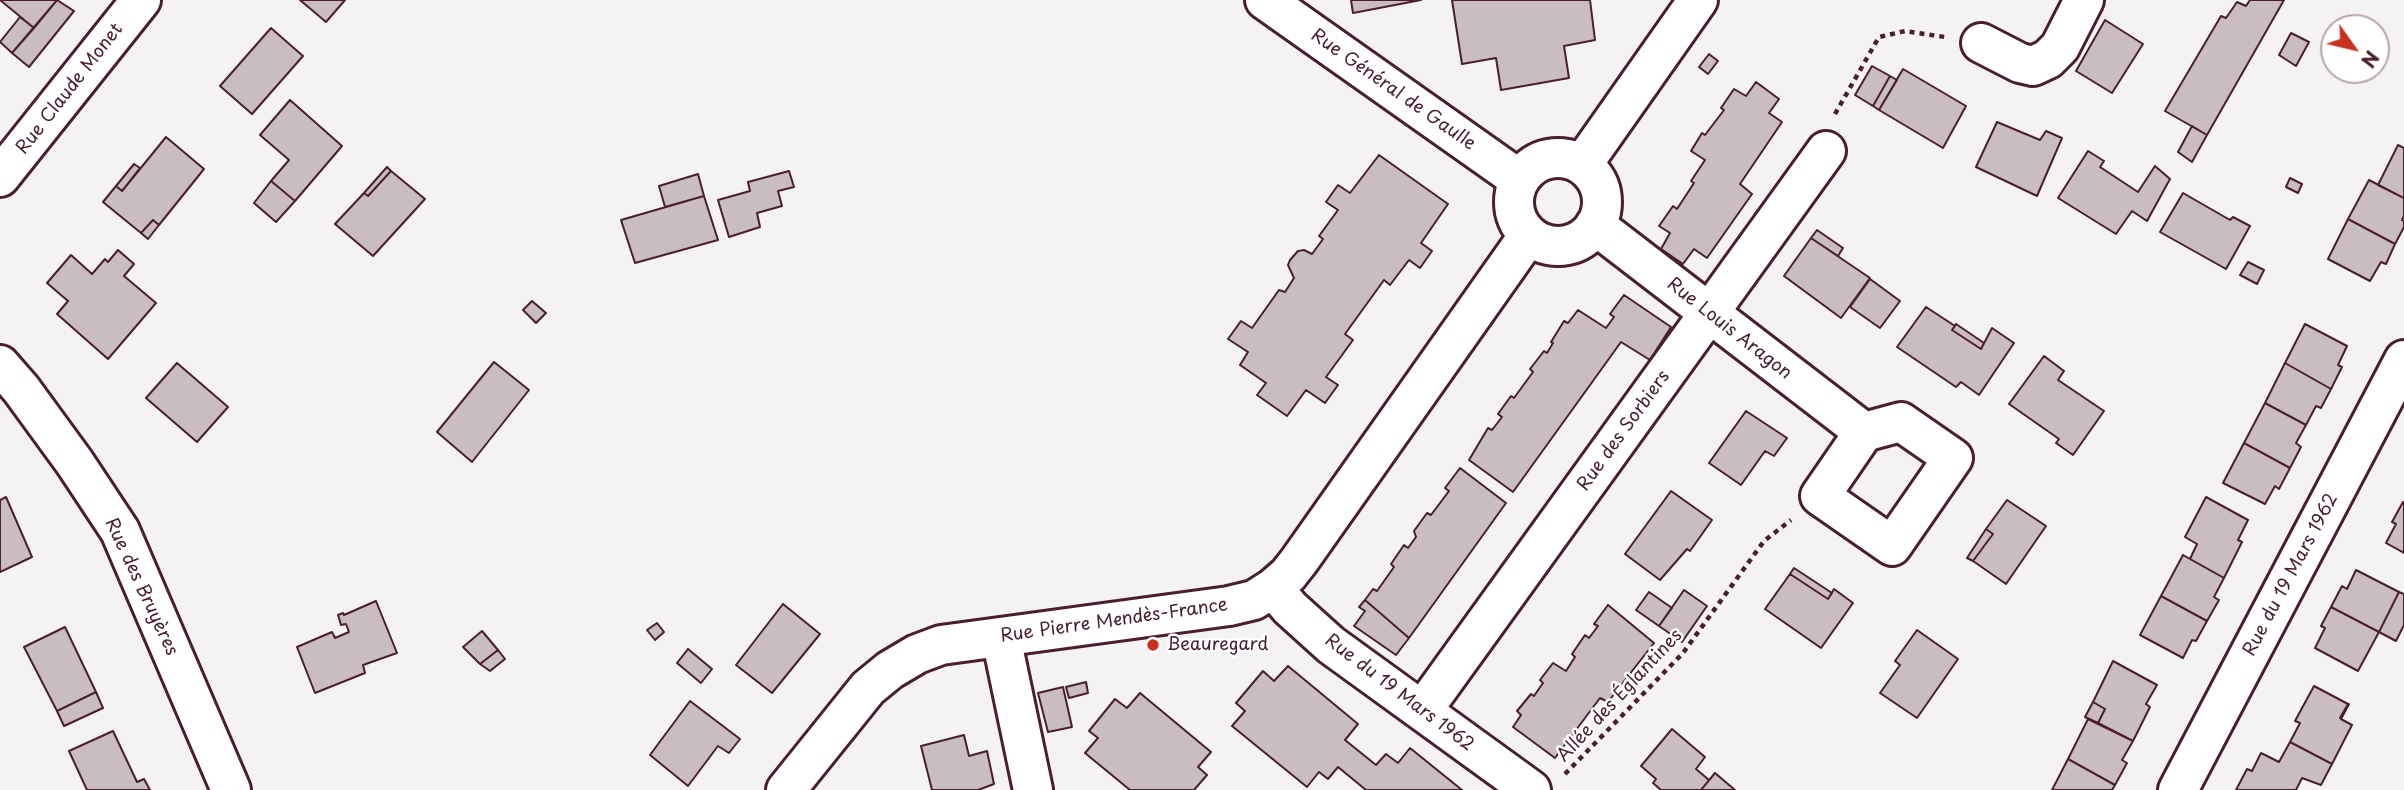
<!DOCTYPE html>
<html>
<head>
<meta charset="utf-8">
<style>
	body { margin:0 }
	#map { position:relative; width:2404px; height:790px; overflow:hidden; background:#f4f2f2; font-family:"Playpen Sans",sans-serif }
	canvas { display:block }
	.north { position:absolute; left:2320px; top:14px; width:70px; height:70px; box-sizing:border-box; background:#fff; border:2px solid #b7a5aa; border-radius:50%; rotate:124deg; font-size:19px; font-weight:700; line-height:28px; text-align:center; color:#4a1f2b }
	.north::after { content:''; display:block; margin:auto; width:24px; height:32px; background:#c8321e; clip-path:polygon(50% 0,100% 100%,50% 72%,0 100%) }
</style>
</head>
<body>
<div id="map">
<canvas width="2404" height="790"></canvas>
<div class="north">N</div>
</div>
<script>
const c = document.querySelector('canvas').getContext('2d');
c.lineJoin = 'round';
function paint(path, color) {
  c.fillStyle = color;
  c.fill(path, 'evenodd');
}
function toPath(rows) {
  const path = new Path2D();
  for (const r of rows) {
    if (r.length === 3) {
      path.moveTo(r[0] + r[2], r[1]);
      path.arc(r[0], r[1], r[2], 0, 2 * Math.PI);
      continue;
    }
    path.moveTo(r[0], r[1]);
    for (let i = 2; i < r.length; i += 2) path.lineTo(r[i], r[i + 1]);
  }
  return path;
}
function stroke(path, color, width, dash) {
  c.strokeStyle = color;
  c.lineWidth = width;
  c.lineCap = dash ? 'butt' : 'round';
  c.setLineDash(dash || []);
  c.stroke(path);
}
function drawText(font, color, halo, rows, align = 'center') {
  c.font = font + ' "Playpen Sans",sans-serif';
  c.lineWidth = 5;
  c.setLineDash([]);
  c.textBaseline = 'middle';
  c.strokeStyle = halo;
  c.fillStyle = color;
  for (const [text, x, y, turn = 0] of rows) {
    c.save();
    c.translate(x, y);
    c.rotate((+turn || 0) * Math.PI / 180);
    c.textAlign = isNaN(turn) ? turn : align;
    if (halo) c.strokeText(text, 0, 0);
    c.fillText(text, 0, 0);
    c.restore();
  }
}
const building = toPath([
	[0,0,57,0,34,28,0,0],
	[57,0,74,11,29,67,12,53,57,0],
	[300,0,345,0,326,22,300,0],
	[1351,0,1421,0,1353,13,1351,0],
	[1452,0,1590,0,1595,40,1564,46,1569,78,1501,90,1496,58,1462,64,1452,0],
	[2250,0,2284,0,2207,135,2165,111,2221,16,2226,18,2237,2,2246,6,2250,0],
	[20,17,34,28,12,53,0,42,20,17],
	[2105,20,2143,44,2112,93,2076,71,2105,20],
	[271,28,303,56,252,114,220,86,271,28],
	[2291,33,2309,42,2296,66,2279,55,2291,33],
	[1709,54,1718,61,1708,74,1699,67,1709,54],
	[1872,66,1890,76,1873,106,1855,95,1872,66],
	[1903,69,1966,106,1943,148,1879,110,1903,69],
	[1890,76,1897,80,1879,110,1873,106,1890,76],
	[1756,82,1779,99,1769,113,1782,122,1740,184,1752,194,1707,258,1694,249,1683,264,1661,249,1670,233,1659,226,1673,206,1677,209,1694,183,1691,181,1705,160,1691,151,1702,133,1705,135,1724,110,1721,108,1734,89,1746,96,1756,82],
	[290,100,342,146,295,201,271,181,289,160,260,135,290,100],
	[1997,122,2040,140,2046,131,2062,138,2037,196,1976,167,1997,122],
	[2192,126,2207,135,2192,162,2178,152,2192,126],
	[166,137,204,169,159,225,153,220,141,233,103,202,116,186,122,191,166,137],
	[2398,145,2404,148,2404,198,2378,185,2398,145],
	[2088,151,2104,161,2100,167,2138,192,2155,166,2170,179,2147,221,2132,211,2116,234,2058,198,2088,151],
	[1379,155,1448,204,1421,243,1432,251,1420,268,1409,260,1390,285,1384,280,1345,334,1353,340,1326,377,1338,385,1325,403,1306,390,1287,416,1257,395,1266,383,1240,365,1248,352,1228,339,1241,321,1252,328,1279,290,1285,292,1294,278,1288,265,1290,260,1298,251,1304,250,1312,254,1323,239,1319,236,1338,210,1326,202,1338,185,1350,193,1379,155],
	[134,164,140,168,122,191,116,186,134,164],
	[387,167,391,171,368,196,364,193,387,167],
	[391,171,425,199,373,256,335,224,364,193,368,196,391,171],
	[789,171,794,187,778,191,782,206,757,213,760,227,729,237,718,200,750,191,748,182,789,171],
	[698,174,704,196,665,207,659,186,698,174],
	[2290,178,2302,184,2298,193,2286,187,2290,178],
	[2369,180,2404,198,2404,216,2402,220,2404,221,2404,227,2395,244,2348,219,2369,180],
	[271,181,295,201,276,222,254,203,271,181],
	[2183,193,2230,220,2233,217,2250,226,2226,269,2160,232,2183,193],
	[704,196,718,240,635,263,621,220,704,196],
	[2348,219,2395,244,2386,264,2381,262,2370,281,2328,259,2348,219],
	[153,220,159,225,148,239,141,233,153,220],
	[1817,230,1843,248,1838,256,1811,238,1817,230],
	[1811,238,1870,278,1841,318,1784,276,1811,238],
	[118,250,134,264,124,276,156,303,108,359,57,314,68,301,47,283,71,255,92,274,105,259,108,262,118,250],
	[2248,262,2264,270,2257,284,2240,275,2248,262],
	[1870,279,1900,301,1880,328,1850,307,1870,279],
	[1624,295,1671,327,1650,360,1621,342,1513,492,1469,460,1488,428,1492,430,1502,417,1498,414,1511,396,1514,398,1533,372,1530,369,1544,351,1547,353,1553,343,1551,342,1564,321,1568,323,1578,310,1606,328,1614,317,1610,314,1624,295],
	[532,301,546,313,536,323,523,310,532,301],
	[1926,307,1955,326,1952,330,1981,349,1992,328,2014,343,1979,395,1961,382,1956,387,1897,347,1926,307],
	[1956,324,1984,343,1981,349,1952,330,1956,324],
	[2305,324,2347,346,2338,365,2342,367,2331,389,2285,363,2305,324],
	[2044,356,2064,371,2058,380,2104,411,2073,455,2056,443,2059,439,2009,404,2044,356],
	[494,362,529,390,472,462,437,432,494,362],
	[177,363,228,407,197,442,146,398,177,363],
	[2285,363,2331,389,2321,408,2316,406,2306,425,2265,403,2285,363],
	[2265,403,2306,425,2296,443,2301,447,2290,468,2244,443,2265,403],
	[1746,411,1787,438,1774,456,1765,451,1741,485,1709,463,1746,411],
	[2244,443,2290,468,2279,489,2275,486,2265,504,2223,483,2244,443],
	[1460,468,1506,503,1409,638,1365,600,1373,589,1377,591,1394,567,1391,564,1404,545,1408,548,1416,537,1414,531,1427,513,1431,515,1449,491,1445,488,1460,468],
	[1671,491,1712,520,1690,551,1687,549,1660,580,1625,554,1671,491],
	[6,497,32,557,0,572,0,500,6,497],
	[2206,497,2248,520,2238,540,2242,542,2224,578,2190,559,2197,544,2185,537,2206,497],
	[2007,500,2046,526,2006,584,1973,561,1993,534,1986,529,2007,500],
	[2403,502,2404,503,2404,553,2386,543,2396,524,2392,522,2403,502],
	[1986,529,1993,534,1973,561,1967,558,1986,529],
	[2183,555,2224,578,2214,597,2219,600,2207,621,2161,596,2183,555],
	[1794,568,1832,593,1828,599,1790,574,1794,568],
	[2356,570,2399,592,2379,632,2331,607,2342,586,2347,589,2356,570],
	[1790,574,1828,599,1834,589,1853,603,1821,648,1765,609,1790,574],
	[1684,590,1707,606,1682,642,1659,626,1684,590],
	[1649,592,1672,608,1659,626,1636,610,1649,592],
	[2399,592,2404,594,2404,625,2396,641,2379,632,2399,592],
	[2161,596,2207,621,2196,641,2192,640,2183,658,2140,635,2161,596],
	[1365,600,1409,638,1396,655,1354,626,1365,611,1359,607,1365,600],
	[376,601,397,653,363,665,365,673,315,693,297,647,332,632,335,638,349,632,346,624,341,625,338,615,343,613,344,615,376,601],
	[783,604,820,634,772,693,736,665,783,604],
	[1608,605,1654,643,1608,702,1600,698,1555,758,1513,727,1521,715,1517,711,1531,694,1534,696,1543,683,1540,680,1553,663,1566,671,1575,657,1572,654,1585,635,1589,638,1598,626,1594,624,1608,605],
	[2331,607,2379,632,2358,671,2315,648,2325,628,2321,626,2331,607],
	[657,623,664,632,655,640,647,630,657,623],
	[65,627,96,692,57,711,24,647,65,627],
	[1917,630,1958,659,1917,718,1880,693,1900,665,1895,661,1917,630],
	[482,631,498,650,480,664,463,647,482,631],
	[688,649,712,669,701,683,677,663,688,649],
	[498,650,505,659,490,671,480,664,498,650],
	[2113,661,2157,685,2146,704,2150,707,2133,741,2098,723,2105,709,2093,702,2113,661],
	[1288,666,1358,724,1345,740,1376,765,1386,754,1398,763,1410,748,1462,790,1366,790,1338,767,1328,779,1319,772,1307,787,1232,726,1245,711,1236,703,1263,671,1274,681,1288,666],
	[1086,682,1088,693,1069,698,1066,687,1086,682],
	[2314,686,2348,704,2340,718,2349,704,2341,719,2352,725,2332,764,2290,742,2300,723,2295,721,2314,686],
	[1063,687,1072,727,1048,732,1038,693,1063,687],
	[96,692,103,708,64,726,57,711,96,692],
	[1140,693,1211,752,1198,767,1207,775,1194,790,1130,790,1085,753,1098,738,1089,731,1115,699,1127,708,1140,693],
	[690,701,740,739,729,753,718,746,688,786,650,755,690,701],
	[2093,702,2105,709,2098,723,2085,717,2093,702],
	[2088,719,2133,741,2122,760,2127,763,2115,785,2068,759,2088,719],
	[1672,729,1705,757,1696,769,1709,780,1701,790,1661,790,1653,783,1656,779,1641,766,1672,729],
	[113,731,137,782,144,779,150,790,87,790,69,751,113,731],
	[964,735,969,756,987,751,994,784,978,790,932,790,921,746,964,735],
	[2290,742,2332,764,2321,785,2302,778,2296,790,2236,790,2247,769,2252,771,2261,753,2279,762,2290,742],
	[2068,759,2115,785,2112,790,2052,790,2068,759],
	[1715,773,1735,790,1701,790,1715,773]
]);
paint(building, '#cabdc1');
stroke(building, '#4a1f2b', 2);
const minor = toPath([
	[1265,0,1520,180],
	[1981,43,2020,63,2033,66,2048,59,2060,47,2084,0],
	[1558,202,44],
	[1582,165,1698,0],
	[0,177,141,0],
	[1595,225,1864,432,1820,496,1892,546,1953,458,1901,422,1864,432],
	[0,365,21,389,75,463,120,531,231,790],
	[1273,588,1290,608,1331,645,1531,790],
	[1001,637,1033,790],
	[1422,711,1826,151],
	[786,790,868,688,890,670,917,654,941,645,1229,606,1254,600,1273,588,1288,575,1299,561,1529,235],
	[2178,790,2404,360]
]);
stroke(minor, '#4a1f2b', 44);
stroke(toPath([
	[1835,114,1879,37,1905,31,1945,37],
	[1565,774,1683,653,1764,541,1791,520]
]), '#4a1f2b', 4.5, [5, 5]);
stroke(minor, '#fff', 38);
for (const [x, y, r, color] of [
	[1153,645,7,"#c8321e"]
]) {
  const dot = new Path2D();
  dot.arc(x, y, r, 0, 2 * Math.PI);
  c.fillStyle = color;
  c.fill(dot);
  stroke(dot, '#fff', 2.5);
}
drawText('18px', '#4a1f2b', '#fff', [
	["Rue Claude Monet",70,89,-52],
	["Rue Général de Gaulle",1393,90,35],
	["Rue Louis Aragon",1729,329,38],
	["Rue des Sorbiers",1624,431,-54],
	["Rue du 19 Mars 1962",2291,575,-62],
	["Rue des Bruyères",141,587,65],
	["Rue Pierre Mendès-France",1114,621,-8],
	["Rue du 19 Mars 1962",1399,693,37],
	["Allée des Églantines",1620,696,-47]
]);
drawText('18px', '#4a1f2b', '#fff', [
	["Beauregard",1167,645]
], 'left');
</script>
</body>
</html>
